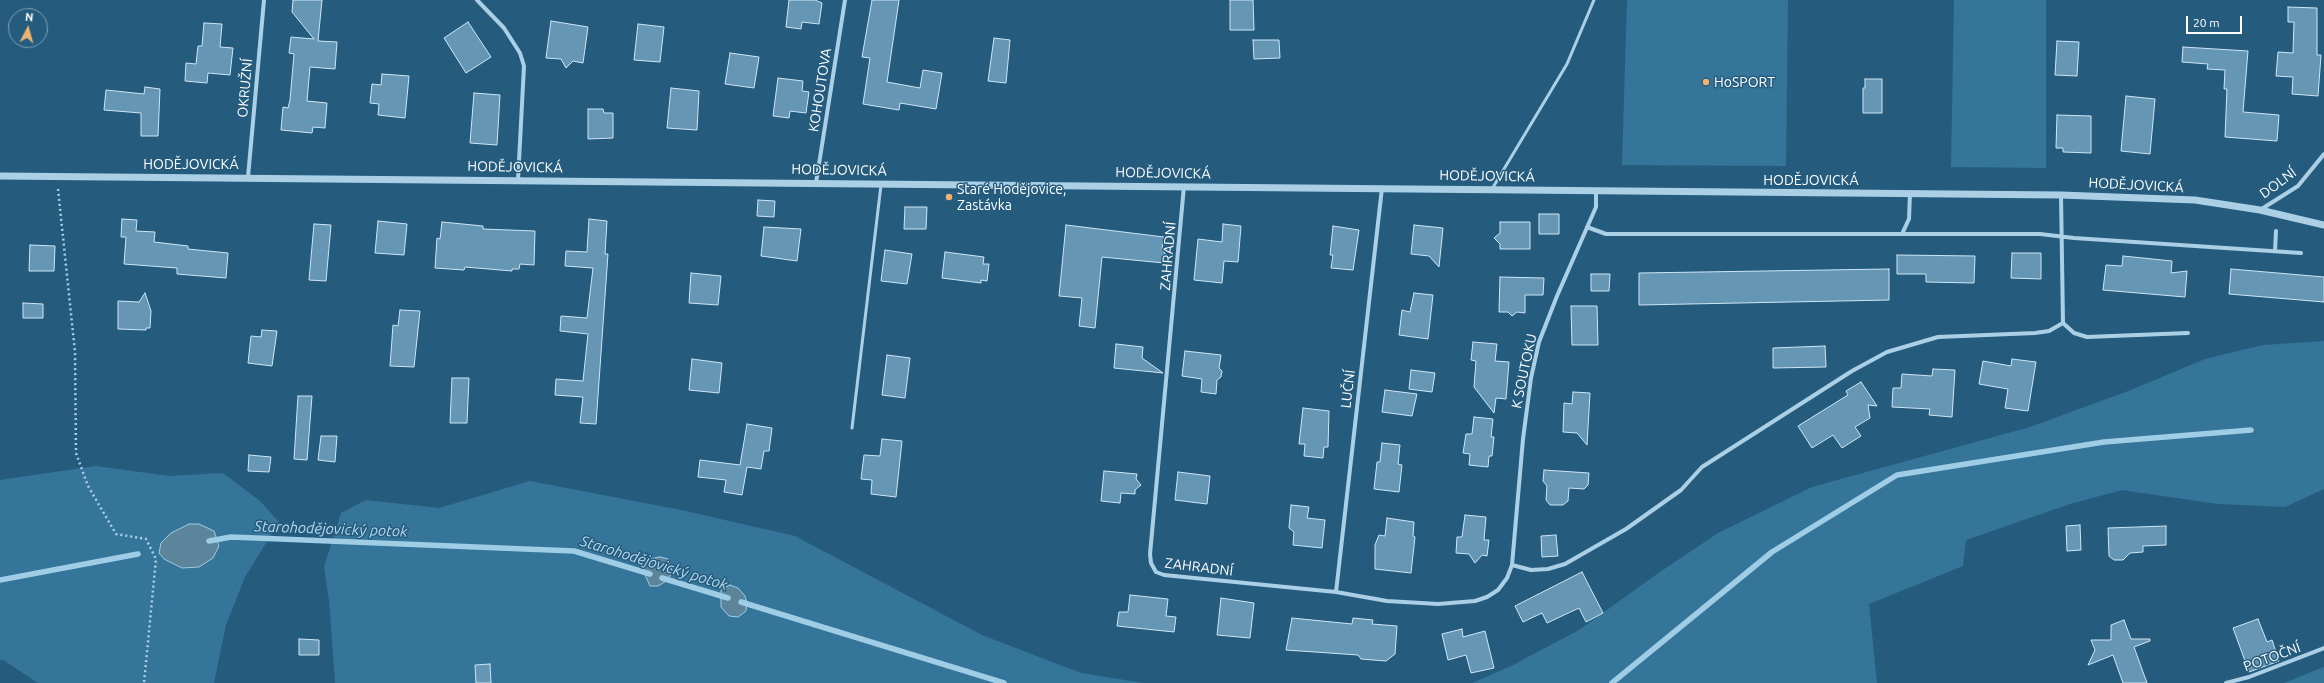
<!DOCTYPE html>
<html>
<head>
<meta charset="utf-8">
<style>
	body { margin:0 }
	#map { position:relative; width:2324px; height:683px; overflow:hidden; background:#255c7e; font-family:Ubuntu,sans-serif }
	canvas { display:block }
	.north { position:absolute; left:8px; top:8px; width:40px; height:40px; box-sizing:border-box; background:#255c7e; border:1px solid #7c9db2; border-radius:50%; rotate:6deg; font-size:11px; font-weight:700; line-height:16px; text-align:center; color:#fff }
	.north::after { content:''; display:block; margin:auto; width:14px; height:18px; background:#efb36f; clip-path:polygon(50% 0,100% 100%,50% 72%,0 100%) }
	.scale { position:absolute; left:2186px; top:16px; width:56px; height:18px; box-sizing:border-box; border:2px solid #fff; border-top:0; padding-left:5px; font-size:12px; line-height:14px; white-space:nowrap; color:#fff; -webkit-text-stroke:3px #255c7e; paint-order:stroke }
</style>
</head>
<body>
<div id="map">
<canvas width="2324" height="683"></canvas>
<div class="north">N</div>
<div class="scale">20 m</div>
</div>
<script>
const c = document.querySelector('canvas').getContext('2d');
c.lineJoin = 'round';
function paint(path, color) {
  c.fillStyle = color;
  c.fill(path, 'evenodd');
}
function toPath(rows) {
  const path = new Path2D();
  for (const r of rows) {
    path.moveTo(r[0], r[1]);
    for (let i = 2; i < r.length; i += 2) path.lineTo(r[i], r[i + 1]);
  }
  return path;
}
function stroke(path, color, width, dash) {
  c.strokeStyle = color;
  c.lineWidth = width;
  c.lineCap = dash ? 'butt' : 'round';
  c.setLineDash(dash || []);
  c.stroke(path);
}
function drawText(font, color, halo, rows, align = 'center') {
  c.font = font + ' Ubuntu,sans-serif';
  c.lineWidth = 3;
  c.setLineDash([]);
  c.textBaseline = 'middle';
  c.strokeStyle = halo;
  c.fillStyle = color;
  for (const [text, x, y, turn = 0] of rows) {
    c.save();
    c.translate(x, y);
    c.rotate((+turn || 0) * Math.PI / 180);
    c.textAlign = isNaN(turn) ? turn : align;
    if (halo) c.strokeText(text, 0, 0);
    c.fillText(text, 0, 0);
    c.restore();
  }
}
paint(toPath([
	[1627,0,1788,0,1786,166,1622,165],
	[1954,0,2046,0,2046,168,1951,167],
	[2324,341,2324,489,2285,507,2218,504,2122,490,2070,504,1966,540,1963,566,1869,604,1877,683,1472,683,1511,666,1579,630,1657,574,1718,533,1812,487,2030,427,2131,390,2205,359,2263,345],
	[96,466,169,476,223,473,260,501,279,522,245,577,226,625,214,683,38,683,3,660,0,660,0,480],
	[530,481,681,510,795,536,982,635,1081,673,1143,683,335,683,329,600,324,567,341,513,366,500,439,508],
	[2324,667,2324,683,2284,683]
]), '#35759a');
const water = toPath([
	[189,524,199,524,214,531,219,546,213,558,199,567,182,568,164,559,159,553,161,543,171,533,189,524],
	[660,557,668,559,672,571,668,580,658,586,650,586,642,568,649,559,660,557],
	[730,585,738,588,745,596,747,603,746,611,738,617,729,616,721,607,721,589,730,585]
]);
paint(water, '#5c849b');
stroke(water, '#9fcde6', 1);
stroke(toPath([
	[209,541,231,537,574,551,650,574],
	[662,578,728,598],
	[0,580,138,554],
	[741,602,1004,683],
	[1612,683,1772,552,1897,475,2104,442,2251,430]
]), '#9fcde6', 5.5);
const building = toPath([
	[293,0,322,0,318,41,337,42,335,69,310,67,307,101,327,103,325,128,313,127,312,133,281,130,283,107,288,108,290,100,294,54,289,53,291,37,314,39,292,12,293,0],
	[789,0,815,0,822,3,819,24,802,22,801,29,786,27,789,0],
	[872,0,899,0,887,82,920,88,923,70,942,73,936,109,900,103,899,110,863,104,870,58,862,57,872,0],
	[1230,0,1253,0,1254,30,1230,30,1230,0],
	[2288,7,2317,8,2317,55,2321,55,2318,96,2292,94,2293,77,2276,76,2278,52,2293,53,2294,22,2288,22,2288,7],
	[551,21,588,27,583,63,573,61,566,68,561,59,546,58,551,21],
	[468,22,491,57,466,73,444,38,468,22],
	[204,23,222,24,220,47,233,48,230,75,208,73,207,83,185,81,186,63,196,64,198,46,202,46,204,23],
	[638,24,664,27,660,62,634,60,638,24],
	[994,38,1010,40,1006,83,988,81,994,38],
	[1253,40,1279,40,1280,58,1254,59,1253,40],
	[2057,41,2079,42,2077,76,2055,75,2057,41],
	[2183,47,2248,51,2243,112,2279,115,2277,141,2225,137,2227,89,2224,89,2225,70,2207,69,2208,64,2182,62,2183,47],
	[730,53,759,57,754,88,725,84,730,53],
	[382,74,409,76,405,118,378,115,379,104,370,103,372,84,381,85,382,74],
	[778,78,803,81,802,91,809,92,806,113,790,111,789,118,773,116,778,78],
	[1865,79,1882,79,1882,113,1863,113,1863,88,1865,88,1865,79],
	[145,87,160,89,158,136,141,136,141,113,104,110,106,90,144,94,145,87],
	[671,88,699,91,697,130,667,128,671,88],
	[474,93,500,95,497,145,470,143,474,93],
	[2126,96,2155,99,2150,154,2121,151,2126,96],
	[588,109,603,109,604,113,613,113,613,138,588,139,588,109],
	[2057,115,2091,116,2091,153,2063,152,2063,148,2056,148,2057,115],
	[758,200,775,201,774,217,757,216,758,200],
	[905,207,927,207,926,229,904,229,905,207],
	[1539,214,1559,214,1559,234,1539,234,1539,214],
	[122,219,137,220,136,231,155,232,154,242,188,246,188,249,228,253,226,278,177,274,177,268,124,264,126,237,121,237,122,219],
	[589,219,607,221,605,254,608,254,596,424,580,423,583,397,555,395,556,379,583,381,588,334,560,331,561,316,587,318,593,268,565,266,566,251,587,252,589,219],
	[378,221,407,224,404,255,375,253,378,221],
	[442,222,483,226,483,229,535,231,534,265,520,264,519,269,512,269,512,271,465,267,464,270,435,268,437,238,440,239,442,222],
	[1500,222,1530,222,1530,249,1500,249,1500,244,1494,238,1500,233,1500,222],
	[314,224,331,225,326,281,309,280,314,224],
	[1223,224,1241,226,1238,262,1224,261,1222,283,1194,280,1198,239,1222,242,1223,224],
	[1066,225,1164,237,1162,249,1165,253,1164,263,1102,257,1095,328,1079,326,1082,298,1059,296,1066,225],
	[1414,225,1443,228,1439,267,1429,256,1411,254,1414,225],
	[1333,226,1359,230,1353,270,1331,268,1333,255,1330,255,1333,226],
	[764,227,801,229,797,261,761,256,764,227],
	[30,245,55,246,54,271,29,271,30,245],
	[885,250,912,254,907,284,881,281,885,250],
	[945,252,984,257,983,264,989,264,987,281,981,280,981,283,942,278,945,252],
	[2012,253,2041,253,2041,279,2011,278,2012,253],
	[1897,255,1975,256,1974,283,1926,282,1926,274,1897,274,1897,255],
	[2123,256,2172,261,2171,273,2187,271,2185,297,2103,290,2106,265,2122,266,2123,256],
	[1889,269,1889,300,1639,305,1639,273,1889,269],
	[2231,269,2324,277,2324,302,2229,294,2231,269],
	[691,273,721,276,718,305,689,303,691,273],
	[1591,274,1610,274,1609,291,1591,291,1591,274],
	[1500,277,1544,278,1543,295,1525,295,1525,313,1517,312,1512,316,1508,312,1499,312,1500,277],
	[145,293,151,311,150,328,146,328,146,330,118,329,118,301,139,302,145,293],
	[1414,293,1433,295,1428,339,1399,335,1402,310,1410,312,1414,293],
	[23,303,43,304,43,318,23,318,23,303],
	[1571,306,1597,306,1598,345,1572,345,1571,306],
	[400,310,420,311,414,367,390,366,393,325,398,326,400,310],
	[262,330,277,331,272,366,248,363,251,336,261,337,262,330],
	[1473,342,1497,344,1495,361,1509,362,1506,399,1496,398,1494,413,1474,387,1476,361,1471,360,1473,342],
	[1116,344,1143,347,1142,358,1163,373,1114,368,1116,344],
	[1825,346,1826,367,1773,368,1773,348,1825,346],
	[1185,351,1221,355,1219,368,1222,371,1221,377,1217,380,1216,394,1201,392,1202,379,1182,376,1185,351],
	[887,355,910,358,905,398,882,395,887,355],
	[692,359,722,363,719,393,689,390,692,359],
	[2012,359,2036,362,2028,411,2005,408,2008,389,1979,384,1983,361,2011,366,2012,359],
	[1933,369,1955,370,1952,417,1929,415,1930,409,1892,407,1893,388,1901,388,1902,374,1932,376,1933,369],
	[1411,370,1435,373,1432,392,1409,389,1411,370],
	[452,378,469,378,467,423,450,423,452,378],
	[1861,382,1877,406,1868,405,1870,418,1855,427,1861,436,1842,448,1833,435,1812,448,1798,426,1848,395,1846,391,1861,382],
	[1385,390,1417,394,1412,416,1382,412,1385,390],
	[1573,392,1590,393,1587,445,1577,433,1563,432,1564,403,1572,404,1573,392],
	[298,396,312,396,307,460,294,459,298,396],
	[1303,408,1329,411,1328,447,1324,447,1323,458,1304,456,1305,444,1299,444,1303,408],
	[1474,417,1493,419,1491,437,1494,437,1492,456,1489,456,1488,467,1469,465,1470,454,1463,453,1466,434,1472,434,1474,417],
	[747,424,772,428,769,451,764,451,761,469,747,467,742,495,724,492,726,480,698,477,700,460,740,465,747,424],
	[321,436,337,436,335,462,318,460,321,436],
	[882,439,902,441,896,497,871,494,872,480,861,479,864,455,880,456,882,439],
	[1382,443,1400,445,1398,464,1402,465,1399,492,1374,489,1377,462,1380,462,1382,443],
	[249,455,271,457,269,472,248,471,249,455],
	[1544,470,1589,473,1588,485,1584,489,1569,488,1568,501,1563,505,1550,505,1546,500,1547,486,1543,481,1544,470],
	[1104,471,1137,474,1136,479,1141,485,1135,490,1135,494,1121,493,1120,503,1101,501,1104,471],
	[1178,472,1210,476,1207,504,1175,500,1178,472],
	[1291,505,1309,507,1307,518,1325,520,1322,548,1293,545,1294,532,1289,528,1291,505],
	[1465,515,1486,517,1484,540,1489,540,1487,556,1482,555,1475,563,1469,554,1456,553,1457,537,1462,537,1465,515],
	[1387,518,1414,522,1413,536,1415,537,1411,573,1375,569,1375,545,1379,535,1385,536,1387,518],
	[2080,525,2081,550,2067,551,2066,526,2080,525],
	[2166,526,2166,545,2143,546,2143,552,2130,553,2123,560,2114,560,2109,556,2108,528,2166,526],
	[1556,535,1558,556,1542,557,1541,536,1556,535],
	[1582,572,1603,613,1586,622,1579,608,1547,623,1542,613,1523,622,1515,606,1582,572],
	[1130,595,1168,599,1166,616,1176,617,1174,632,1117,626,1119,612,1128,612,1130,595],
	[1221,598,1254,603,1250,638,1217,635,1221,598],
	[1292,618,1352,624,1353,618,1373,620,1372,624,1397,626,1395,654,1386,661,1361,659,1358,655,1286,650,1292,618],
	[2258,619,2267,642,2272,640,2279,661,2249,672,2233,628,2258,619],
	[2124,620,2131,639,2150,639,2150,641,2134,647,2147,683,2123,683,2113,655,2088,665,2095,650,2091,640,2111,640,2111,625,2124,620],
	[1462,629,1463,637,1485,631,1494,668,1471,673,1466,655,1448,660,1442,634,1462,629],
	[299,639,319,640,319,655,299,655,299,639],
	[490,664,491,683,476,683,475,665,490,664]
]);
paint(building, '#6596b3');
stroke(building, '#cee6f5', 1);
stroke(toPath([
	[58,189,75,352,76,453,88,486,116,534,146,539,156,559,144,683]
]), '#abd0e6', 2.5, [2, 3]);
stroke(toPath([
	[1492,189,1567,64,1594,0],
	[852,428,881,185]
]), '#abd0e6', 3);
stroke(toPath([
	[477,0,504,28,520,53,524,66,518,180],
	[248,177,264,0],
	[816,183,845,0],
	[1184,186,1150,554,1151,563,1156,572,1164,575,1336,592,1387,601,1438,604,1475,601,1487,597,1498,590,1507,578,1512,565,1523,439,1531,378,1539,342,1557,296,1596,207,1596,191],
	[2061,195,2063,323],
	[2260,210,2298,186,2324,154],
	[1587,227,1606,234,2040,234,2074,238,2301,253],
	[1902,234,1909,219,1910,193],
	[2275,251,2276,231],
	[1512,565,1531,570,1548,569,1565,564,1626,529,1681,490,1702,467,1852,371,1887,352,1938,337,2035,333,2049,331,2063,323,2074,333,2087,337,2188,333],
	[1336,592,1382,188],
	[2226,683,2249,677,2324,648]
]), '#abd0e6', 4);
stroke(toPath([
	[0,176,2061,195,2195,200,2260,210,2324,225]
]), '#abd0e6', 7);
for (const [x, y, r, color] of [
	[1706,82,4,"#efb36f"],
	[949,197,4,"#efb36f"]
]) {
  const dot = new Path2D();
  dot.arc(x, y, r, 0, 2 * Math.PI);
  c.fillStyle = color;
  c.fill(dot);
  stroke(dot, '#255c7e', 1.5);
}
drawText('14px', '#fff', '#255c7e', [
	["HoSPORT",1714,82],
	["Staré Hodějovice,",957,189],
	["Zastávka",957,205]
], 'left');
drawText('14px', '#fff', '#255c7e', [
	["OKRUŽNÍ",245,88,-85],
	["KOHOUTOVA",820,90,-81],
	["HODĚJOVICKÁ",191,164],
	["HODĚJOVICKÁ",515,167,1],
	["HODĚJOVICKÁ",839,170,1],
	["HODĚJOVICKÁ",1163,173,1],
	["HODĚJOVICKÁ",1487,176,1],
	["HODĚJOVICKÁ",1811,180],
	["DOLNÍ",2278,183,-36],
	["HODĚJOVICKÁ",2136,185,3],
	["ZAHRADNÍ",1168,256,-85],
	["K SOUTOKU",1524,371,-78],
	["LUČNÍ",1348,389,-83],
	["ZAHRADNÍ",1199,567,7],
	["POTOČNÍ",2272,657,-20]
]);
drawText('italic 15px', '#b6d9ed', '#255c7e', [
	["Starohodějovický potok",331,529,2],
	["Starohodějovický potok",654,563,17]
]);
</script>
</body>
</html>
